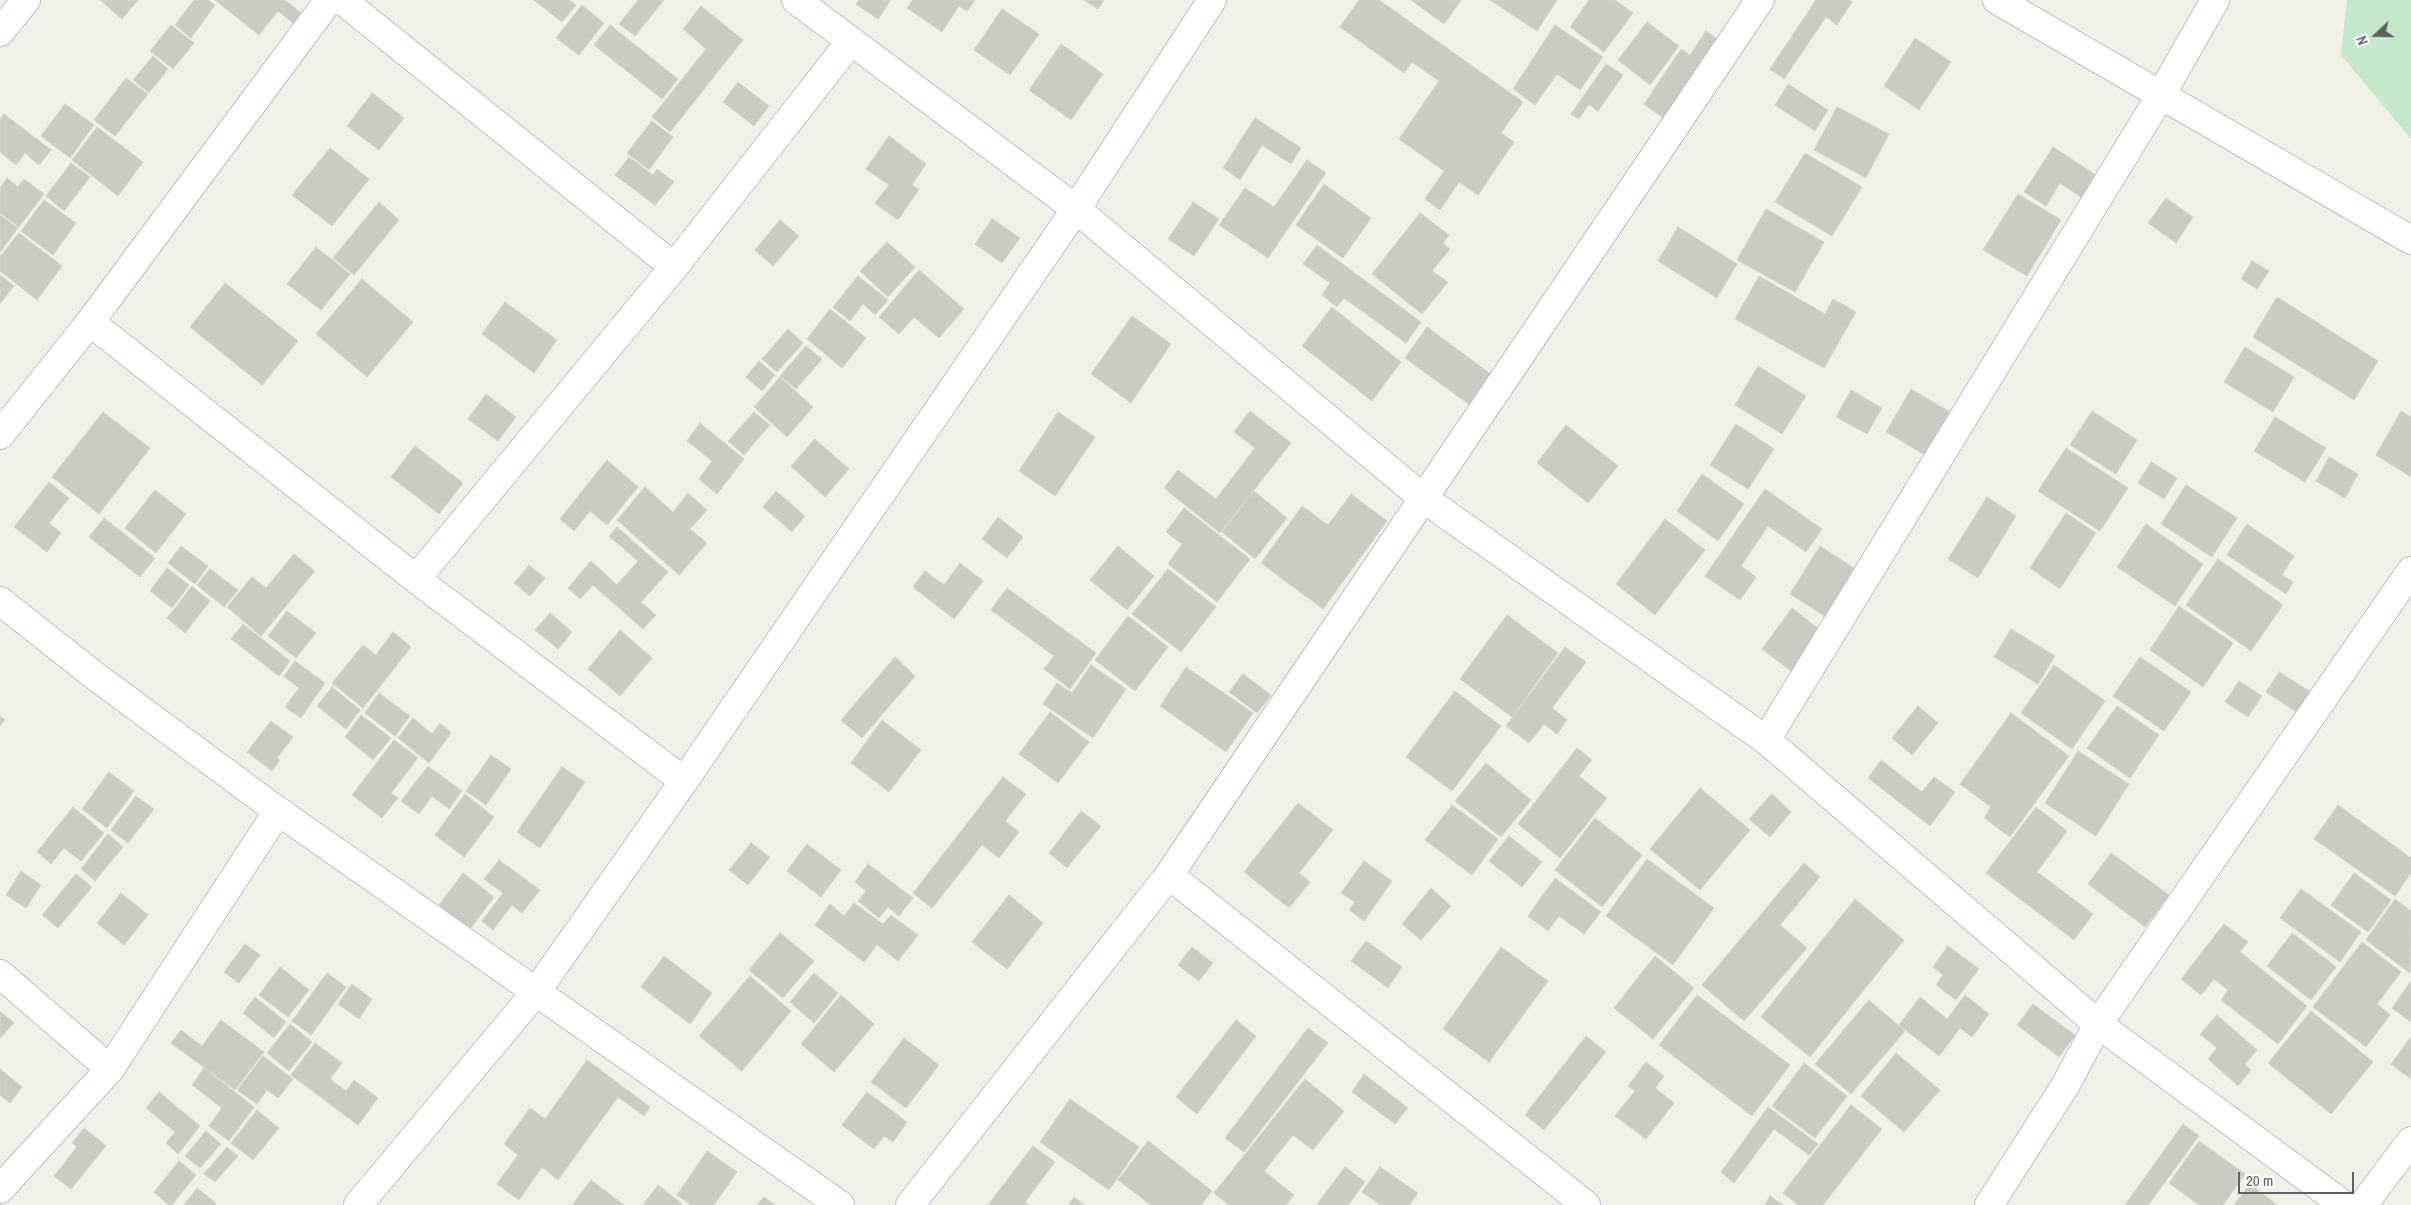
<!DOCTYPE html>
<html>
<head>
<meta charset="utf-8">
<style>
	body { margin:0 }
	#map { position:relative; width:2411px; height:1205px; overflow:hidden; background:#f0f0e6; font-family:"Archivo Narrow",sans-serif }
	canvas { display:block }
	.north { position:absolute; left:2351px; top:10px; width:50px; height:50px; -webkit-text-stroke:4px #fff; paint-order:stroke; rotate:249deg; font-size:14px; font-weight:700; line-height:20px; text-align:center; color:#5e6067 }
	.north::after { content:''; display:block; margin:auto; width:18px; height:22px; background:#5e6067; clip-path:polygon(50% 0,100% 100%,50% 72%,0 100%) }
	.scale { position:absolute; left:2238px; top:1172px; width:116px; height:22px; box-sizing:border-box; border:2px solid #5e6067; border-top:0; padding-left:6px; font-size:15px; line-height:18px; white-space:nowrap; color:#5e6067; -webkit-text-stroke:4px #fff; paint-order:stroke }
</style>
</head>
<body>
<div id="map">
<canvas width="2411" height="1205"></canvas>
<div class="north">N</div>
<div class="scale">20 m</div>
</div>
<script>
const c = document.querySelector('canvas').getContext('2d');
c.lineJoin = 'round';
function paint(path, color) {
  c.fillStyle = color;
  c.fill(path, 'evenodd');
}
function toPath(rows) {
  const path = new Path2D();
  for (const r of rows) {
    path.moveTo(r[0], r[1]);
    for (let i = 2; i < r.length; i += 2) path.lineTo(r[i], r[i + 1]);
  }
  return path;
}
function stroke(path, color, width, dash) {
  c.strokeStyle = color;
  c.lineWidth = width;
  c.lineCap = dash ? 'butt' : 'round';
  c.setLineDash(dash || []);
  c.stroke(path);
}
paint(toPath([
	[2347,0,2411,0,2411,139,2341,55]
]), '#c3e8ca');
const building = toPath([
	[100,0,138,0,122,19,100,0],
	[194,0,208,0,215,5,191,38,175,25,194,0],
	[215,0,285,0,301,13,293,23,278,11,259,35,215,0],
	[534,0,569,0,576,5,562,22,534,0],
	[638,0,664,0,635,36,619,24,638,0],
	[859,0,891,0,878,19,856,4,859,0],
	[913,0,975,0,967,11,959,6,942,32,907,8,913,0],
	[1084,0,1104,0,1098,9,1084,0],
	[1359,0,1379,0,1523,102,1501,133,1514,142,1478,195,1459,182,1440,210,1425,199,1444,171,1399,139,1439,81,1412,62,1404,73,1340,27,1359,0],
	[1411,0,1461,0,1444,24,1411,0],
	[1490,0,1557,0,1537,31,1490,0],
	[1589,0,1615,0,1633,13,1604,52,1570,27,1589,0],
	[1816,0,1849,0,1852,2,1837,25,1826,17,1784,79,1770,69,1816,0],
	[582,5,604,23,579,55,556,38,582,5],
	[701,6,743,40,670,132,652,117,706,49,683,29,701,6],
	[1002,9,1039,34,1010,75,974,50,1002,9],
	[1647,22,1679,46,1650,85,1618,60,1647,22],
	[171,25,194,43,173,69,150,51,171,25],
	[610,25,678,79,662,99,594,45,610,25],
	[1555,25,1603,57,1580,90,1557,74,1535,105,1513,89,1555,25],
	[1706,31,1724,44,1666,120,1644,104,1681,49,1690,55,1706,31],
	[1915,38,1951,62,1919,110,1884,86,1915,38],
	[1061,44,1103,74,1071,120,1029,90,1061,44],
	[153,56,168,69,149,93,133,80,153,56],
	[1606,64,1623,75,1598,111,1589,104,1579,119,1571,114,1606,64],
	[126,78,148,94,115,136,94,120,126,78],
	[738,82,769,106,754,126,723,102,738,82],
	[1788,84,1828,110,1815,131,1775,105,1788,84],
	[372,93,404,118,379,150,347,126,372,93],
	[65,104,94,125,70,158,41,136,65,104],
	[1837,107,1889,134,1866,178,1814,150,1837,107],
	[4,114,51,150,39,165,25,153,16,165,0,152,0,119,4,114],
	[1255,118,1301,148,1291,164,1262,145,1240,180,1223,168,1255,118],
	[652,121,673,137,649,170,627,153,652,121],
	[97,127,143,162,118,196,72,160,97,127],
	[889,136,926,164,912,185,919,189,898,220,875,203,889,185,866,169,889,136],
	[2053,147,2102,179,2087,201,2060,183,2046,206,2024,192,2053,147],
	[330,148,369,179,332,226,292,195,330,148],
	[1805,153,1862,187,1832,236,1775,202,1805,153],
	[629,157,653,175,657,169,674,182,655,205,615,175,629,157],
	[1307,160,1326,173,1268,258,1219,225,1245,188,1274,207,1307,160],
	[71,163,90,177,64,211,46,196,71,163],
	[7,178,18,187,24,179,44,194,19,227,0,213,0,188,7,178],
	[1324,184,1371,218,1343,258,1296,225,1324,184],
	[2018,194,2061,220,2027,276,1983,250,2018,194],
	[2166,198,2193,217,2176,243,2148,223,2166,198],
	[44,200,76,223,53,255,21,231,44,200],
	[379,202,399,220,354,275,333,258,379,202],
	[1193,202,1219,219,1194,256,1168,239,1193,202],
	[1766,209,1824,242,1795,292,1737,260,1766,209],
	[1420,213,1449,235,1443,243,1450,249,1432,271,1448,282,1422,314,1372,274,1420,213],
	[0,215,18,228,0,252,0,215],
	[992,219,1020,238,1002,263,975,244,992,219],
	[780,220,799,236,773,266,755,250,780,220],
	[1678,227,1737,264,1717,298,1658,261,1678,227],
	[19,233,62,266,37,300,0,271,0,257,19,233],
	[887,242,915,267,888,297,860,271,887,242],
	[1317,245,1421,322,1406,343,1344,298,1337,307,1322,295,1330,283,1303,264,1317,245],
	[316,247,350,274,321,310,287,284,316,247],
	[2252,261,2269,271,2257,289,2241,279,2252,261],
	[919,270,964,309,939,338,914,317,899,334,879,317,919,270],
	[0,275,14,286,0,304,0,275],
	[858,276,888,300,875,315,863,304,850,321,833,307,858,276],
	[1759,276,1825,314,1833,299,1856,312,1824,368,1735,319,1759,276],
	[362,279,413,322,367,377,316,334,362,279],
	[225,283,298,341,262,385,190,327,225,283],
	[2277,297,2378,361,2354,400,2253,337,2277,297],
	[505,302,557,340,534,373,482,334,505,302],
	[1332,307,1401,362,1372,401,1302,346,1332,307],
	[830,309,866,338,842,368,807,339,830,309],
	[1132,316,1171,344,1131,403,1091,374,1132,316],
	[1427,327,1492,375,1470,405,1405,358,1427,327],
	[788,329,803,343,777,372,762,359,788,329],
	[806,346,822,359,796,389,780,376,806,346],
	[2245,347,2294,377,2273,412,2224,382,2245,347],
	[759,361,775,375,762,391,746,377,759,361],
	[1758,366,1806,396,1782,434,1735,405,1758,366],
	[780,377,813,407,787,437,754,407,780,377],
	[1911,389,1955,415,1930,458,1886,432,1911,389],
	[1851,390,1882,408,1867,434,1836,417,1851,390],
	[486,394,516,417,498,441,468,419,486,394],
	[1250,411,1291,443,1220,533,1164,488,1178,470,1216,499,1255,448,1234,432,1250,411],
	[2092,411,2137,440,2116,474,2070,445,2092,411],
	[2401,411,2411,417,2411,477,2376,455,2401,411],
	[103,412,150,448,99,514,52,477,103,412],
	[754,412,770,425,744,455,728,441,754,412],
	[1058,412,1095,437,1055,496,1019,471,1058,412],
	[2275,417,2326,448,2305,482,2254,451,2275,417],
	[700,423,744,459,717,494,699,479,712,461,687,441,700,423],
	[1736,424,1774,449,1748,489,1710,465,1736,424],
	[1566,425,1618,466,1588,503,1537,463,1566,425],
	[815,439,849,469,825,497,791,466,815,439],
	[415,446,463,483,439,514,391,477,415,446],
	[2066,448,2128,488,2100,531,2038,491,2066,448],
	[2329,457,2358,474,2345,498,2316,481,2329,457],
	[607,460,638,487,607,525,590,511,574,531,560,519,607,460],
	[2151,462,2177,478,2164,499,2138,483,2151,462],
	[1702,474,1744,504,1718,541,1677,511,1702,474],
	[49,482,69,498,49,523,61,533,47,552,14,527,49,482],
	[2186,485,2237,518,2212,557,2161,524,2186,485],
	[645,487,673,512,688,493,707,510,690,529,707,543,679,575,617,520,645,487],
	[1765,489,1822,529,1806,552,1768,526,1741,566,1756,577,1740,600,1705,576,1765,489],
	[155,490,186,514,156,553,125,528,155,490],
	[776,491,805,516,792,532,763,507,776,491],
	[1254,491,1287,518,1255,559,1222,532,1254,491],
	[1351,494,1387,521,1323,609,1261,563,1302,506,1328,525,1351,494],
	[1987,497,2016,516,1978,578,1948,559,1987,497],
	[1184,508,1250,559,1217,602,1168,564,1182,544,1166,532,1184,508],
	[2066,513,2096,533,2060,589,2030,568,2066,513],
	[998,517,1023,537,1007,558,982,539,998,517],
	[104,518,155,558,140,577,89,537,104,518],
	[1665,519,1705,550,1655,615,1616,584,1665,519],
	[2146,524,2203,564,2175,606,2117,567,2146,524],
	[2247,524,2294,556,2282,575,2293,582,2286,594,2227,555,2247,524],
	[617,527,668,572,641,602,656,615,643,629,593,585,580,599,568,588,591,561,617,585,638,561,609,536,617,527],
	[181,546,208,566,195,584,168,563,181,546],
	[1118,546,1154,576,1127,610,1090,580,1118,546],
	[1820,546,1860,572,1831,620,1790,594,1820,546],
	[294,554,315,571,261,636,227,607,252,577,266,588,294,554],
	[2218,559,2283,605,2251,651,2186,605,2218,559],
	[960,563,983,581,954,619,913,587,925,571,944,585,960,563],
	[529,565,545,578,530,596,514,583,529,565],
	[167,568,189,585,172,608,150,591,167,568],
	[210,569,238,590,224,607,197,585,210,569],
	[1168,569,1216,607,1181,652,1132,614,1168,569],
	[192,586,210,601,185,633,167,618,192,586],
	[1007,588,1096,653,1070,689,1044,669,1054,656,991,610,1007,588],
	[2179,606,2233,643,2203,687,2150,650,2179,606],
	[1792,608,1825,634,1795,674,1762,649,1792,608],
	[287,611,316,633,296,658,268,636,287,611],
	[550,613,572,632,558,649,535,630,550,613],
	[1507,615,1558,653,1512,717,1460,679,1507,615],
	[1128,616,1168,647,1135,691,1095,660,1128,616],
	[243,624,290,661,279,676,231,639,243,624],
	[2011,629,2055,656,2038,684,1994,657,2011,629],
	[620,630,652,658,620,696,588,669,620,630],
	[393,632,411,647,363,708,332,683,363,645,376,655,393,632],
	[1565,647,1586,662,1552,708,1567,720,1557,734,1544,724,1529,743,1506,726,1565,647],
	[895,657,915,676,862,738,841,720,895,657],
	[2140,657,2191,692,2164,731,2113,696,2140,657],
	[295,661,325,683,301,718,285,707,299,688,284,676,295,661],
	[1091,665,1126,689,1093,738,1043,704,1057,683,1072,693,1091,665],
	[2054,665,2105,701,2072,749,2021,713,2054,665],
	[1186,667,1253,713,1226,752,1160,706,1186,667],
	[2279,672,2317,696,2304,717,2266,692,2279,672],
	[1243,674,1271,695,1257,713,1229,692,1243,674],
	[2239,681,2262,696,2248,717,2225,702,2239,681],
	[332,687,360,710,346,729,317,706,332,687],
	[1455,691,1501,726,1452,791,1406,757,1455,691],
	[379,693,410,716,395,736,365,713,379,693],
	[1918,706,1938,723,1912,755,1892,738,1918,706],
	[2117,706,2159,735,2130,778,2087,748,2117,706],
	[1050,712,1089,742,1058,783,1019,754,1050,712],
	[2011,713,2069,756,2010,837,1984,818,1991,807,1960,784,2011,713],
	[361,715,391,738,373,760,345,737,361,715],
	[0,716,5,720,0,726,0,716],
	[413,718,432,734,440,723,451,733,429,763,398,738,413,718],
	[882,720,921,750,889,792,851,763,882,720],
	[271,721,293,737,277,758,280,760,272,771,247,752,271,721],
	[394,740,418,758,391,793,398,798,382,818,352,795,394,740],
	[1577,748,1592,760,1579,776,1607,798,1560,858,1518,824,1577,748],
	[2078,751,2129,784,2096,836,2045,803,2078,751],
	[491,755,511,769,486,805,466,791,491,755],
	[1881,760,1922,792,1934,777,1955,792,1930,826,1868,778,1881,760],
	[1486,763,1531,800,1501,837,1455,801,1486,763],
	[428,766,462,791,449,809,432,796,419,814,401,801,428,766],
	[562,767,585,782,540,848,517,832,562,767],
	[109,772,134,791,107,828,82,809,109,772],
	[1003,777,1026,794,1005,821,1019,832,999,858,982,845,932,908,913,893,1003,777],
	[1700,788,1750,830,1700,890,1650,849,1700,788],
	[465,794,494,817,464,857,435,835,465,794],
	[1772,794,1791,812,1770,837,1749,819,1772,794],
	[136,796,154,809,128,843,111,830,136,796],
	[1298,803,1333,830,1299,873,1310,882,1289,908,1244,872,1298,803],
	[1452,805,1498,839,1472,875,1425,840,1452,805],
	[2338,805,2411,858,2411,873,2395,896,2314,839,2338,805],
	[73,807,104,833,81,861,64,848,51,864,37,852,73,807],
	[2036,807,2067,831,2037,872,2093,914,2074,940,1986,873,2036,807],
	[1081,811,1101,826,1067,868,1049,853,1081,811],
	[1595,818,1642,855,1602,907,1555,870,1595,818],
	[108,834,123,847,95,881,81,869,108,834],
	[1509,836,1542,862,1522,887,1489,861,1509,836],
	[751,843,770,857,748,885,729,870,751,843],
	[807,844,841,870,821,897,787,871,807,844],
	[2111,853,2169,895,2145,927,2088,884,2111,853],
	[1647,859,1714,908,1673,965,1606,916,1647,859],
	[499,860,540,890,522,913,512,905,493,930,482,921,503,893,484,879,499,860],
	[1364,861,1392,881,1364,921,1349,910,1355,902,1341,893,1364,861],
	[1804,863,1820,877,1780,925,1807,948,1744,1021,1702,985,1804,863],
	[868,864,913,898,899,916,888,907,879,918,858,901,866,891,855,882,868,864],
	[21,871,41,885,26,908,6,895,21,871],
	[463,873,494,897,470,929,439,905,463,873],
	[2354,873,2391,900,2368,932,2331,905,2354,873],
	[76,874,92,887,58,928,42,915,76,874],
	[1555,878,1601,912,1584,934,1559,916,1548,931,1528,916,1555,878],
	[1431,888,1451,906,1421,940,1402,924,1431,888],
	[2301,889,2361,932,2340,962,2280,918,2301,889],
	[121,893,148,915,124,945,97,923,121,893],
	[1009,895,1043,923,1007,969,972,942,1009,895],
	[1855,899,1904,940,1810,1057,1761,1017,1855,899],
	[2395,899,2411,911,2410,973,2366,940,2395,899],
	[854,903,883,924,891,915,918,935,898,961,877,945,864,962,815,925,830,904,844,916,854,903],
	[2224,924,2248,942,2240,952,2307,1006,2278,1044,2221,1000,2228,990,2214,979,2201,995,2181,979,2224,924],
	[780,933,814,961,783,998,749,970,780,933],
	[2292,933,2336,967,2311,1000,2267,966,2292,933],
	[1366,941,1402,967,1388,988,1351,961,1366,941],
	[2362,942,2401,972,2377,1004,2390,1015,2366,1047,2313,1007,2362,942],
	[245,944,260,955,239,983,224,972,245,944],
	[1948,946,1979,969,1956,1000,1936,985,1943,975,1933,967,1948,946],
	[1192,947,1213,963,1199,981,1178,965,1192,947],
	[1501,947,1548,981,1489,1062,1443,1029,1501,947],
	[664,956,712,993,690,1024,641,987,664,956],
	[1655,956,1694,988,1653,1039,1614,1008,1655,956],
	[280,967,309,990,288,1017,259,995,280,967],
	[327,973,346,987,311,1035,292,1021,327,973],
	[814,973,838,993,814,1023,790,1002,814,973],
	[750,976,791,1011,742,1071,699,1036,750,976],
	[2411,981,2411,1022,2392,1008,2411,981],
	[352,984,372,999,359,1019,338,1004,352,984],
	[841,995,874,1024,834,1072,801,1044,841,995],
	[1697,995,1790,1065,1752,1116,1659,1045,1697,995],
	[1965,995,1989,1014,1972,1037,1960,1028,1939,1056,1899,1025,1920,997,1947,1019,1965,995],
	[255,997,286,1022,274,1038,243,1013,255,997],
	[1869,1000,1905,1031,1851,1094,1815,1064,1869,1000],
	[2033,1004,2075,1035,2059,1057,2017,1025,2033,1004],
	[0,1011,14,1023,0,1038,0,1011],
	[2311,1011,2373,1062,2331,1114,2268,1063,2311,1011],
	[2217,1015,2257,1050,2245,1064,2251,1070,2238,1086,2208,1059,2217,1048,2200,1034,2217,1015],
	[221,1020,264,1052,235,1090,171,1043,181,1030,202,1046,221,1020],
	[1236,1020,1256,1036,1197,1114,1176,1097,1236,1020],
	[290,1024,312,1042,289,1071,267,1053,290,1024],
	[1308,1028,1328,1043,1244,1152,1225,1138,1308,1028],
	[1586,1036,1606,1052,1544,1130,1525,1115,1586,1036],
	[2411,1037,2411,1079,2391,1064,2411,1037],
	[904,1038,939,1065,906,1108,871,1082,904,1038],
	[315,1043,342,1063,330,1079,346,1091,354,1080,378,1098,358,1125,291,1075,315,1043],
	[1896,1053,1940,1090,1904,1132,1861,1096,1896,1053],
	[263,1056,293,1079,278,1098,267,1090,257,1104,237,1090,263,1056],
	[587,1060,650,1107,644,1116,618,1097,558,1180,542,1167,519,1200,497,1184,518,1155,504,1144,530,1108,545,1119,587,1060],
	[1646,1062,1664,1076,1655,1088,1674,1103,1646,1139,1615,1116,1635,1091,1628,1086,1646,1062],
	[1804,1063,1847,1096,1815,1138,1772,1106,1804,1063],
	[204,1068,254,1107,229,1141,209,1126,222,1108,192,1085,204,1068],
	[0,1069,22,1087,10,1103,0,1095,0,1069],
	[1364,1074,1408,1108,1395,1124,1352,1092,1364,1074],
	[1305,1079,1344,1111,1313,1150,1293,1135,1264,1171,1294,1195,1286,1205,1229,1205,1214,1193,1305,1079],
	[159,1092,200,1126,178,1154,166,1143,175,1132,146,1108,159,1092],
	[867,1092,907,1122,893,1142,884,1136,874,1149,842,1125,867,1092],
	[1070,1099,1139,1147,1109,1190,1040,1142,1070,1099],
	[1851,1105,1882,1129,1823,1205,1798,1205,1783,1193,1851,1105],
	[1768,1107,1818,1144,1809,1155,1774,1129,1734,1183,1721,1172,1768,1107],
	[257,1110,279,1128,253,1160,231,1143,257,1110],
	[2183,1124,2199,1136,2148,1205,2125,1205,2183,1124],
	[84,1128,106,1146,71,1189,54,1176,77,1147,72,1143,84,1128],
	[206,1131,221,1144,200,1168,185,1156,206,1131],
	[1148,1141,1212,1191,1201,1205,1151,1205,1118,1180,1148,1141],
	[2199,1141,2245,1174,2223,1205,2199,1205,2169,1183,2199,1141],
	[1033,1146,1055,1162,1025,1202,1029,1205,988,1205,1033,1146],
	[227,1147,238,1156,215,1182,204,1174,227,1147],
	[707,1151,737,1172,714,1205,691,1205,677,1195,707,1151],
	[179,1161,196,1175,172,1205,169,1205,154,1192,179,1161],
	[1345,1167,1365,1182,1348,1205,1319,1205,1317,1204,1345,1167],
	[1380,1167,1418,1193,1409,1205,1381,1205,1362,1192,1380,1167],
	[591,1180,624,1205,572,1205,591,1180],
	[2250,1184,2277,1205,2234,1205,2250,1184],
	[658,1185,682,1204,681,1205,643,1205,658,1185],
	[197,1188,216,1203,215,1205,184,1205,197,1188],
	[1770,1196,1783,1205,1765,1205,1770,1196],
	[764,1197,775,1205,757,1205,764,1197],
	[1074,1197,1084,1205,1068,1205,1074,1197]
]);
paint(building, '#cbcbc3');
stroke(building, '#d5d3c4', 1);
const minor = toPath([
	[342,0,674,267],
	[796,0,1076,209,1423,498,1766,740,2098,1024,2344,1205],
	[1997,0,2411,240],
	[0,32,26,0],
	[90,322,416,579,684,781],
	[0,435,90,322,329,0],
	[416,579,674,267,851,41],
	[0,601,95,676,278,811,840,1205],
	[1766,740,2161,95,2215,0],
	[1169,875,1586,1205],
	[0,974,110,1069],
	[0,1189,110,1069,278,811],
	[358,1205,536,992,684,781,1076,209,1212,0],
	[910,1205,1169,875,1760,0],
	[1989,1205,2065,1086,2098,1024,2411,571],
	[2363,1205,2411,1141]
]);
stroke(minor, '#bebfc5', 30);
stroke(minor, '#fff', 28);
</script>
</body>
</html>
